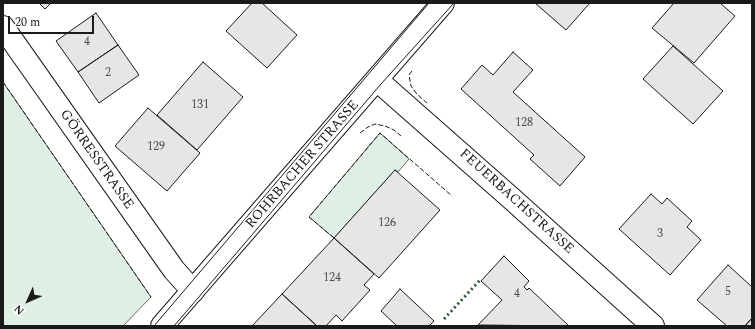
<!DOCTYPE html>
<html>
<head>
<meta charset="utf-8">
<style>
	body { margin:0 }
	#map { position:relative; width:755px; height:329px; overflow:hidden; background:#fff; font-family:Spectral,serif }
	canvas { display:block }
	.frame { position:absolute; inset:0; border:4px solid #1a1a1a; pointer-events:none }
	.north { position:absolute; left:8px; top:281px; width:40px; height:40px; -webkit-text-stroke:3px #fff; paint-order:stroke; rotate:225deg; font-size:11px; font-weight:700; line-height:16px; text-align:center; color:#1a1a1a }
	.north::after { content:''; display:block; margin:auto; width:14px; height:18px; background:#1a1a1a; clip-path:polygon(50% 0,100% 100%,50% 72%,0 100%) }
	.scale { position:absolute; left:8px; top:16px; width:86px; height:18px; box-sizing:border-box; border:2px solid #1a1a1a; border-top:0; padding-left:5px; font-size:12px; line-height:14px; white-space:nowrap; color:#1a1a1a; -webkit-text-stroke:3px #fff; paint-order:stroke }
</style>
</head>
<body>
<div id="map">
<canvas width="755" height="329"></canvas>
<div class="frame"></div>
<div class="north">N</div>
<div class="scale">20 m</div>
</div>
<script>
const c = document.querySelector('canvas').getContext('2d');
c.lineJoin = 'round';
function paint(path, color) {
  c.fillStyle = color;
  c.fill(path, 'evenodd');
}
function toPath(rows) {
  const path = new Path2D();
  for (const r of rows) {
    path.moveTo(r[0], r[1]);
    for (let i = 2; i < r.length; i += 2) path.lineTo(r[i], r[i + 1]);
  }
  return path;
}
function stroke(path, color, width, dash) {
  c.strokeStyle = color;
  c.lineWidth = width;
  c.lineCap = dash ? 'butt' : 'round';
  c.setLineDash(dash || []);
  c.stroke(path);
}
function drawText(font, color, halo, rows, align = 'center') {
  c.font = font + ' Spectral,serif';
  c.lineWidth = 3;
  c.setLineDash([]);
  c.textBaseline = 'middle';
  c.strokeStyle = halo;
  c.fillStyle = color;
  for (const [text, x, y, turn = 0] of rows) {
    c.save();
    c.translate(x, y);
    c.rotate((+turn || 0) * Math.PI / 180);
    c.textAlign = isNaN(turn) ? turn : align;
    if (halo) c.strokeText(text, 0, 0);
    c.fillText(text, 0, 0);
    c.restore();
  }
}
const green = toPath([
	[3,82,151,297,123,326,3,326,3,82],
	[380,133,409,159,398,172,395,170,334,238,309,217,380,133]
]);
paint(green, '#e0efe3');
stroke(green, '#6a6a6a', 1);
const building = toPath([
	[39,3,51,3,45,9,39,3],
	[252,3,262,3,297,35,267,68,226,31,252,3],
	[535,3,590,3,566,30,535,3],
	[674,3,720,3,735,16,694,63,652,28,674,3],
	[96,13,118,45,78,72,56,41,96,13],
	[118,45,139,75,99,103,78,72,118,45],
	[673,46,723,91,693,124,643,79,673,46],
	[513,52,533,70,513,92,585,157,560,186,530,159,534,155,461,89,482,65,493,75,513,52],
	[203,62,243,97,197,150,157,115,203,62],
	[148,108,200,153,167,191,115,146,148,108],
	[395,170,440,210,379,278,334,238,395,170],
	[651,194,662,204,667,198,692,221,687,227,701,240,670,275,619,229,651,194],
	[334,238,374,274,364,285,370,290,342,321,336,315,326,326,317,326,282,294,334,238],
	[504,256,529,281,524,287,527,290,529,288,569,326,478,325,502,300,481,281,504,256],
	[728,265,752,287,752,318,745,326,727,326,697,300,728,265],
	[400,289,434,321,429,326,397,326,381,311,400,289],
	[282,294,317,326,252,326,282,294],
	[752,318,752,326,745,326,752,318]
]);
paint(building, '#e6e6e6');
stroke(building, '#1a1a1a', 1);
const street = toPath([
	[3,27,174,270,193,291],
	[377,80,512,199,653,326]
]);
const secondary = toPath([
	[162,326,443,3]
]);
stroke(street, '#1a1a1a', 24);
stroke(secondary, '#1a1a1a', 24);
stroke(street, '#fff', 22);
stroke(secondary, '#fff', 22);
stroke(toPath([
	[154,326,429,3],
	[174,326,381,84,454,3]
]), '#1a1a1a', 1);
stroke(toPath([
	[444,319,481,279]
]), '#2b5a34', 3, [2, 3]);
stroke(toPath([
	[412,71,409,75,411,86,416,93,428,104],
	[3,82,151,297],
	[360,133,368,127,375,124,385,126,394,130,401,136],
	[334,238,309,217,380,133,452,196]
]), '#1a1a1a', 1, [5, 2]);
drawText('12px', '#4d4d4d', null, [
	["4",87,43],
	["2",108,74],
	["131",200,106],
	["128",524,124],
	["129",156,148],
	["126",387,224],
	["3",660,235],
	["124",332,279],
	["5",728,293],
	["4",517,295]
]);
drawText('14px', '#1a1a1a', '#fff', [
	["GÖRRESSTRASSE",96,160,55],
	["ROHRBACHER STRASSE",303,165,-49],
	["FEUERBACHSTRASSE",516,202,42]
]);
</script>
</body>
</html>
